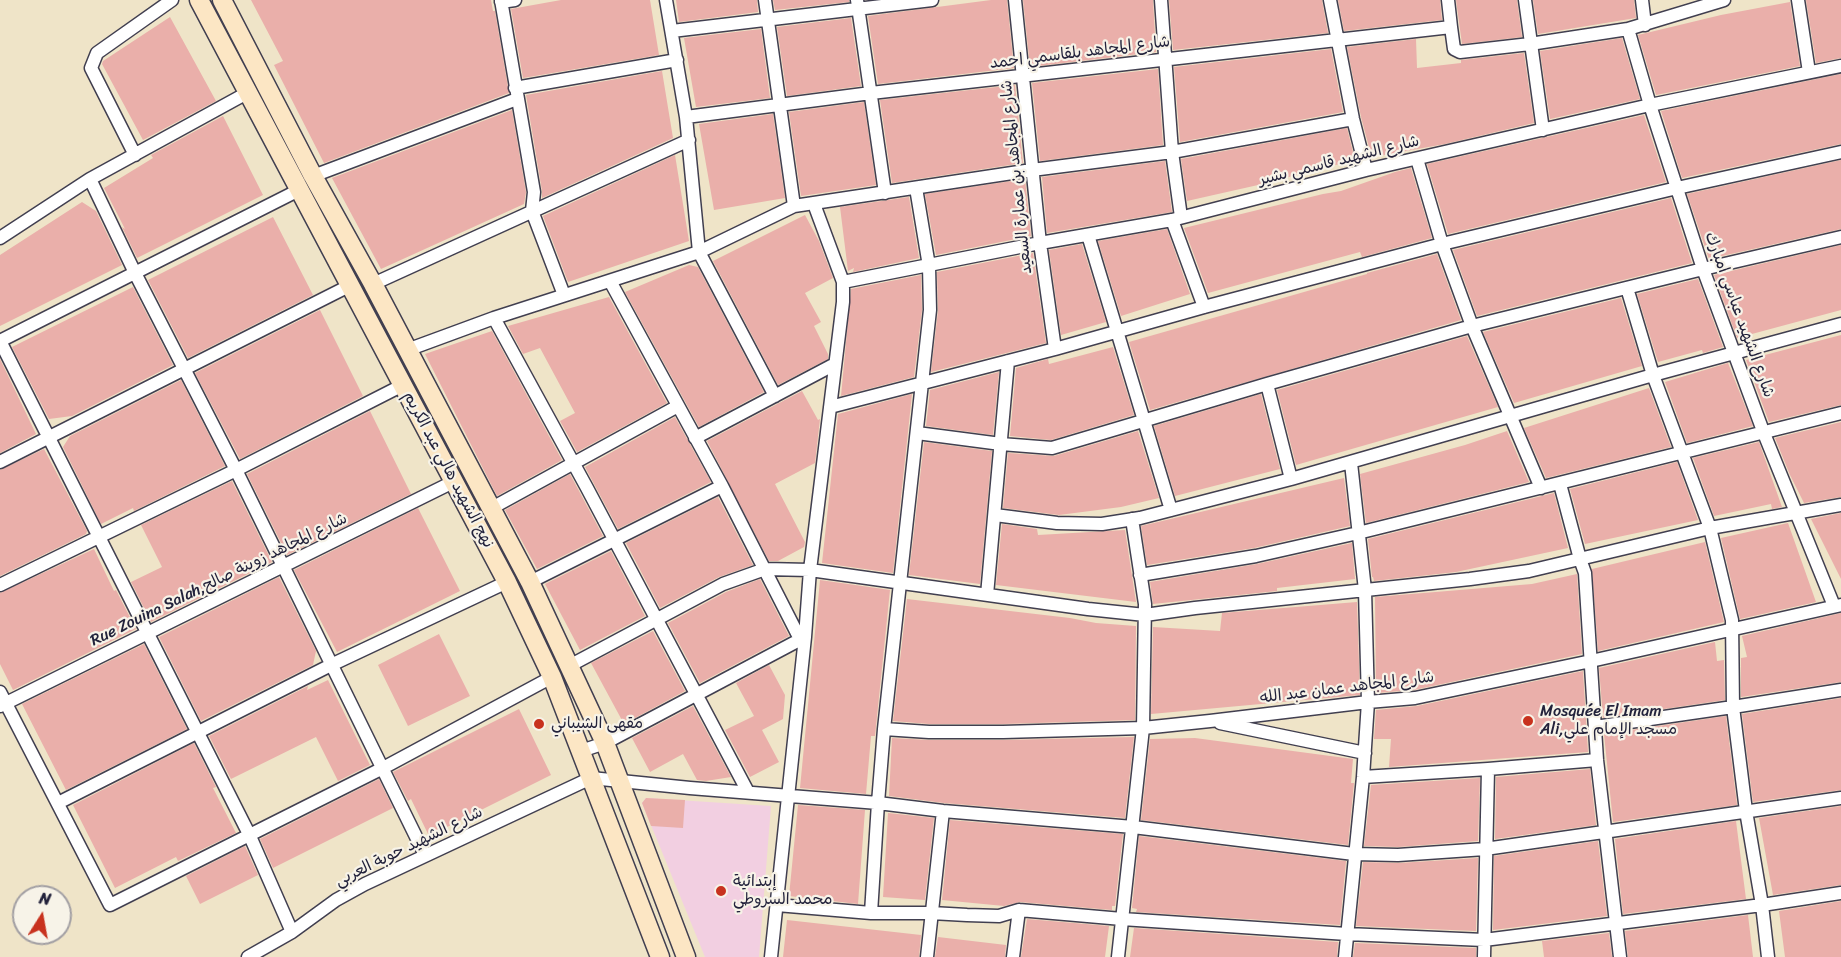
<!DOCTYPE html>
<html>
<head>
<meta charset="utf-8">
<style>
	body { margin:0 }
	#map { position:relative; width:1841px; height:957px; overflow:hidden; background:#efe4c8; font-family:Sriracha,sans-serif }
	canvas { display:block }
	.north { position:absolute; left:12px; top:885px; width:60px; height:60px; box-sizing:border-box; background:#f7f3e8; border:2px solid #a29fa3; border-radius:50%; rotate:11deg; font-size:16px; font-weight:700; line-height:24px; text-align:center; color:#22223b }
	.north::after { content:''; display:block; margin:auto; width:21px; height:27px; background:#c8321e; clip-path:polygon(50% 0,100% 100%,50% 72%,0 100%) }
</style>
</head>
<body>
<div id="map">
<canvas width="1841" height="957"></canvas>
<div class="north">N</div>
</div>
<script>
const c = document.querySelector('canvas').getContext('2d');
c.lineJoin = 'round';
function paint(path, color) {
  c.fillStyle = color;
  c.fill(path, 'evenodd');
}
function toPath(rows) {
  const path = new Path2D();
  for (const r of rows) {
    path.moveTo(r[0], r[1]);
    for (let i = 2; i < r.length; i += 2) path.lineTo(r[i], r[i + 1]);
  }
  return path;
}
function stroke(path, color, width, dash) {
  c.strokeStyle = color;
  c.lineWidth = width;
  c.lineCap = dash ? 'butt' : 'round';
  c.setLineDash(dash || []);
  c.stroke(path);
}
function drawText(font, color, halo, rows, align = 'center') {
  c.font = font + ' Sriracha,"Playpen Sans Arabic",sans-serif';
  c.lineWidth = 4.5;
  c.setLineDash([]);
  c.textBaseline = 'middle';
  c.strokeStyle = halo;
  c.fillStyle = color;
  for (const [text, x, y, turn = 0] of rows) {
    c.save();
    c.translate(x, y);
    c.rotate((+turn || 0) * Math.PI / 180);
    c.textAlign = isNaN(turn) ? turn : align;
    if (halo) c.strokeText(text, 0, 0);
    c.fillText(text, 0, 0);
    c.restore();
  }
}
paint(toPath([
	[646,798,771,806,759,957,705,957,642,803]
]), '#f2cfe1');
paint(toPath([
	[251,0,491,0,493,11,495,11,509,93,324,163,274,65,283,61],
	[561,0,650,0,659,55,523,78,511,9],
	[676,0,757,0,758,12,679,22],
	[773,0,849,0,849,2,775,10],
	[991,0,1007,0,1014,68,878,84,868,16],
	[1023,0,1153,0,1156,52,1030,67],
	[1169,0,1322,0,1328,33,1173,50],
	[1338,0,1440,0,1442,20,1344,31],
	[1456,0,1517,0,1522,37,1462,44],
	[1533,0,1634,0,1636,18,1538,34],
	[1806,0,1841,0,1841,58,1816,63],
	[1790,2,1800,66,1656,95,1638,35,1721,15],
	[170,17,216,101,143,140,102,64,103,61],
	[851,18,861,86,787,96,777,27],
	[761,29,770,98,696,107,684,38],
	[1622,38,1640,99,1550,119,1540,51],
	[1416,39,1417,68,1461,63,1461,60,1524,53,1534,123,1445,144,1373,157,1371,155,1361,117,1347,47],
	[1331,49,1343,112,1180,142,1174,67],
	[1158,69,1163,145,1040,161,1032,83],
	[662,71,673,138,542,198,542,191,526,95],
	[1841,74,1841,144,1682,178,1661,111],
	[1015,85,1023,163,892,183,880,100],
	[864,102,876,185,801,196,789,112],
	[512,110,526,192,524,204,381,269,332,178],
	[773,114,785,198,714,210,699,124],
	[1644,115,1666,182,1448,234,1427,164],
	[223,116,263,195,137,258,122,227,125,229,104,188,153,158,151,155],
	[1347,128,1355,160,1258,185,1187,201,1181,159],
	[675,155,689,241,568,282,543,216],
	[1841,160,1841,229,1709,259,1687,194],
	[1165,161,1172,212,1047,233,1042,177],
	[1411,168,1432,238,1362,257,1360,252,1208,293,1184,228,1323,194,1341,191,1395,172],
	[1025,179,1031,236,936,255,925,194],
	[909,197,919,258,853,272,854,268,848,271,840,207],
	[1671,198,1692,263,1477,316,1453,250],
	[82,202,96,211,122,265,0,326,0,255],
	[805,215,819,241,833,278,805,293,821,322,814,326,828,354,828,359,778,385,713,261],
	[273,217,313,295,188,358,148,280],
	[1167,229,1190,294,1121,316,1098,241],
	[1082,244,1106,322,1061,335,1049,250],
	[1841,245,1841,310,1737,338,1714,275],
	[1033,253,1046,343,931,372,938,311,937,272],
	[1437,254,1461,320,1150,410,1129,342,1367,274,1367,273],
	[689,265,698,267,764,392,699,427,625,292],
	[921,275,922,310,914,377,841,396,851,289],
	[1698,279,1723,347,1703,353,1702,350,1658,362,1637,294],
	[133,287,173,365,72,416,49,419,12,347],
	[609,297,667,403,577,452,560,421,575,413,540,348,523,354,508,326],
	[1621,298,1642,366,1514,403,1483,332],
	[320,310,363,396,240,459,195,373],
	[492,331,562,460,497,496,425,354],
	[1841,335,1841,405,1769,422,1746,360],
	[1467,336,1498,407,1296,465,1277,390],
	[1113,347,1134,415,1051,440,1010,436,1016,368,1048,359,1049,364],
	[0,359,36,434,0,453],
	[1728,363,1753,426,1687,443,1665,382],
	[999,372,993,435,926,426,930,390],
	[181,380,225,466,134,511,133,508,101,524,63,447,70,436],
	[1649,388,1671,447,1546,478,1524,428],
	[802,391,818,420,820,419,815,463,775,484,805,542,804,547,778,561,769,561,707,441],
	[912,394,893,573,822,563,838,414],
	[1261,394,1280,469,1175,496,1154,426],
	[370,411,411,494,287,555,247,474],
	[675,417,711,482,618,529,585,467],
	[1841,422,1841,497,1804,503,1790,475,1775,438],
	[1138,431,1159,498,1121,507,1059,515,1003,508,1008,453,1054,456],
	[1507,431,1529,482,1366,523,1360,474,1465,445],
	[924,442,992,451,980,584,909,575],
	[1759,442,1782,507,1772,509,1771,504,1714,516,1693,458],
	[44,449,87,531,86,534,0,576,0,470],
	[1677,462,1698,520,1585,544,1570,489],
	[570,474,603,536,537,569,505,510],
	[1344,478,1350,526,1254,548,1147,565,1141,526],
	[232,481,272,562,151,622,131,582,162,567,141,525],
	[1554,493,1568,548,1456,572,1374,581,1373,577,1372,577,1368,539],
	[718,497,753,565,719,577,660,608,626,543],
	[418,508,460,591,337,652,294,570],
	[1841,513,1841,579,1811,519],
	[1788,523,1816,602,1740,619,1721,538],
	[1002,524,1037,529,1038,535,1125,530,1136,602,996,585],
	[1705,542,1724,622,1598,651,1592,569],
	[1352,543,1355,579,1277,588,1277,591,1153,604,1150,582,1257,564],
	[94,549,114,591,116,590,136,629,13,690,0,664,0,593],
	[611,551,645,616,580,650,545,584],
	[1577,574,1582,654,1414,690,1376,693,1375,597,1532,584],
	[279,577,316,651,313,665,201,721,159,637],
	[760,579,789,636,700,683,668,623,726,592],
	[820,580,890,590,875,736,871,736,866,794,800,788],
	[907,599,1070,618,1096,623,1136,626,1135,720,1003,724,929,724,893,721],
	[1357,602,1360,695,1151,714,1153,627,1220,631,1222,613],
	[1841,613,1841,682,1741,697,1741,658,1747,657,1742,636],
	[653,631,685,691,624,724,591,663],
	[439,634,470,696,408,726,378,665],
	[1715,642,1717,661,1724,660,1725,700,1603,718,1599,668],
	[144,644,187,729,66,790,22,704],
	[769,665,785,695,783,719,762,730,779,762,750,777,725,730,754,716,736,683],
	[1583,671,1588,752,1389,767,1391,739,1374,739,1376,710,1417,706],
	[328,680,370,765,338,781,316,737,231,779,209,736,308,686,307,690],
	[1841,698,1841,790,1753,802,1742,714],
	[693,706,731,777,706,781,697,780,683,754,650,772,632,738],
	[519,709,551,775,429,836,411,799,408,801,393,772],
	[1726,716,1737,805,1613,822,1604,734],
	[1134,737,1125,818,944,803,889,796,892,738,929,740,1003,740],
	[1195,738,1353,759,1351,783,1354,783,1348,845,1141,820,1150,739],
	[194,743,216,787,213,788,236,833,178,861,176,857,115,888,73,805],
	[1590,769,1596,825,1495,839,1496,777],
	[1480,778,1478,841,1398,847,1364,846,1371,785],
	[379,779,393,808,273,868,260,839],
	[646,798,685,800,683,828,651,826,642,803],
	[798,805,865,810,858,904,789,896],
	[1841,806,1841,885,1773,895,1759,818],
	[888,813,934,818,925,900,883,897],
	[950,820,1123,834,1115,906,1112,906,1112,910,1020,902,1004,906,942,900],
	[1736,821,1746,899,1623,914,1615,839],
	[1139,836,1346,861,1340,925,1136,912,1137,909,1132,908],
	[1598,841,1607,916,1493,930,1494,856],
	[245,846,258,875,200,904,186,876],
	[1478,858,1476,931,1356,926,1363,862,1399,863],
	[1841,901,1841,957,1785,957,1779,911],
	[1748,915,1753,957,1628,957,1625,931],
	[1027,919,1109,926,1105,957,1021,957],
	[787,920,921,935,919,957,783,957],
	[1134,928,1338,942,1337,957,1130,957],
	[1609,933,1612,957,1544,957,1542,941],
	[938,937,1006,945,1005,957,935,957],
	[1355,943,1476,948,1476,957,1353,957]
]), '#eaafaa');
const street = toPath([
	[501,0,534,192,532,211,564,295],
	[666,0,686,117,699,252,775,396],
	[765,0,794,206],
	[857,0,885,193],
	[1015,0,1040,243,1055,349],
	[1161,0,1172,152,1181,217],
	[1330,0,1353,119,1366,170],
	[1525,0,1543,130],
	[1642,0,1645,25],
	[1798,0,1809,72],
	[501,2,515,0],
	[1451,27,1454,49,1460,52,1530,44,1628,29,1724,0],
	[1628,29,1650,105,1703,269,1763,431,1834,606],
	[672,31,932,0],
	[515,88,677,60],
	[247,93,90,179,135,273,236,470,425,855],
	[686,117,871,93,1451,27,1448,0],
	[135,155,91,68,97,53,172,0],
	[1417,159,1442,244,1472,326,1541,488],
	[313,176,517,99],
	[1172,220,1204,307],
	[1088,235,1171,510],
	[0,238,90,179],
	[610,281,722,486,800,639],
	[843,282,1040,243,1172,220,1366,170,1650,105,1841,66],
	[373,284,689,140],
	[1627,288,1653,375,1710,528,1732,620,1733,707,1746,811,1762,905,1768,957],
	[494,318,587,488,748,792],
	[0,341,249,834,292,932],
	[0,341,299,190],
	[407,350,494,318,699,252,794,206,1032,170,1172,152,1353,119],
	[1267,384,1291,479],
	[830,407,1055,349,1204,307,1442,244,1677,188,1841,152],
	[917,433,1001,444,1052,448,1267,384,1472,326,1703,269,1841,237],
	[695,438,835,364],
	[0,462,349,286],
	[1560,484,1580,559,1585,573,1597,760,1620,957],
	[490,509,678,406],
	[995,515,1057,523,1102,524,1140,518,1291,479,1653,375,1841,324],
	[1140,575,1256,556,1358,533,1841,413],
	[530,582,722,486],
	[0,585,236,470,403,385],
	[987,595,1008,361],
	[569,666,723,584,765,569,810,570,1088,609,1145,615,1195,608,1470,579,1529,571,1710,528,1841,505],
	[0,692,110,905,383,768,552,677],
	[0,706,453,482],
	[1220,723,1365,753],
	[1595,727,1733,707,1841,690],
	[884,729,929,732,1003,732,1143,728,1210,721,1368,702,1415,698,1591,661,1841,605],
	[581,751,605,743,805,637],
	[1363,777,1488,769,1597,760],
	[58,803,331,665,507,582],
	[777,905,871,913,931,913,967,915,999,916,1019,910,1122,919,1347,934,1484,940,1762,905,1841,893],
	[871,913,878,803,884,729,930,310,929,266,916,188],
	[248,957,292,932,336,900,365,884,591,778,690,788,878,803,943,811,1133,827,1354,854,1398,855,1485,849,1841,798],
	[771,957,805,637,810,570,843,302,843,282,814,204],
	[927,957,943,811],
	[1013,957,1019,910],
	[1118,957,1143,728,1145,604,1132,519],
	[1345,957,1363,777,1368,702,1365,590,1351,463],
	[1484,957,1488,769]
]);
const secondary = toPath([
	[199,0,507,582,552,677,660,957],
	[222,0,313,176,373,284,530,582,605,743,686,957]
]);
stroke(street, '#413f50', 15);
stroke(secondary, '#413f50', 21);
stroke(street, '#fff', 12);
stroke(secondary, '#fce6c4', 18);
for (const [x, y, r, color] of [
	[1528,721,6,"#c8321e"],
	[539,724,6,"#c8321e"],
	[721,891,6,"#c8321e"]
]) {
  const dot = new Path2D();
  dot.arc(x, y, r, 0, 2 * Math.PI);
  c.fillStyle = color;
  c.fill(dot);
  stroke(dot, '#f7f3e8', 2);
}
drawText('16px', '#22223b', '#f7f3e8', [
	["شارع المجاهد بلقاسمي احمد",1080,53,-7],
	["شارع الشهيد قاسمي بشير",1339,161,-14],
	["شارع المجاهد بن عمارة السعيد",1017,177,-96],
	["شارع الشهيد عباسي امبارك",1739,315,70],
	["نهج الشهيد هالي عبد الكريم",448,470,62],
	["Rue Zouina Salah,شارع المجاهد زوينة صالح",219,580,-26],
	["شارع المجاهد عمان عبد الله",1347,688,-7],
	["شارع الشهيد حوبة العربي",409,847,-26]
]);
drawText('16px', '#22223b', '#f7f3e8', [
	["Mosquée El Imam",1540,712],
	["Ali,مسجد الإمام علي",1540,730],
	["مقهى الشيباني",551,724],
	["إبتدائية",733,882],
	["محمد السروطي",733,900]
], 'left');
</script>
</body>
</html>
